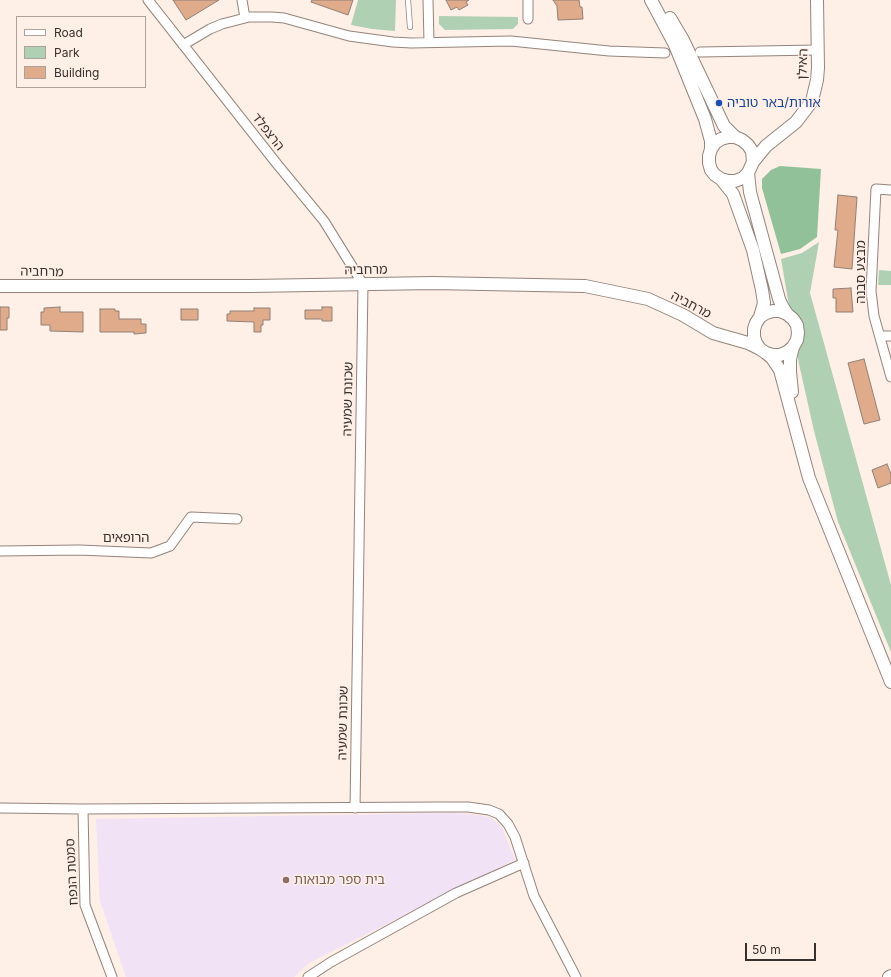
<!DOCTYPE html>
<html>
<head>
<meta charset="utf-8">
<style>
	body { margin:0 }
	#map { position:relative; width:891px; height:977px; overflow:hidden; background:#feefe7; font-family:Inter,sans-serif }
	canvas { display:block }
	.legend { position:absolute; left:16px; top:16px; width:130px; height:72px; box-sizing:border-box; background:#feefe7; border:1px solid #aea39c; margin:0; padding:5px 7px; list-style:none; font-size:12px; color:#37302c }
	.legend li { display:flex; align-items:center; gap:8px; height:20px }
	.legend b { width:20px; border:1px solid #aea39c }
	.scale { position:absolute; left:745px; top:943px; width:71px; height:18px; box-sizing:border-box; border:2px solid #37302c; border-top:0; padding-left:5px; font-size:12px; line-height:14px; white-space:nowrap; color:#37302c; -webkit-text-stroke:3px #feefe7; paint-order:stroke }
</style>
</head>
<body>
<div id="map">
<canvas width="891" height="977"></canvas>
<ul class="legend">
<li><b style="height:5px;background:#fff"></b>Road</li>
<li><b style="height:11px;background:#afd0b3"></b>Park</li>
<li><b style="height:11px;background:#e0ab8b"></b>Building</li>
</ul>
<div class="scale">50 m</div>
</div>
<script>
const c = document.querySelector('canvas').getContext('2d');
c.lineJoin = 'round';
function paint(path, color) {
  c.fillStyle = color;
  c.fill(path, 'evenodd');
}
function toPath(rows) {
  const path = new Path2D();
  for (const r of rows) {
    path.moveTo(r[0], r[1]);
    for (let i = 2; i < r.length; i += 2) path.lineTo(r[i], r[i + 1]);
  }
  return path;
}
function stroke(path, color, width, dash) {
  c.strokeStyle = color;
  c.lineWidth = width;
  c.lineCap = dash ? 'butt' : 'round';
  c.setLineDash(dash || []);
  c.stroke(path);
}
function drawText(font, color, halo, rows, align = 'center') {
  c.font = font + ' Inter,"Noto Sans Hebrew",sans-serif';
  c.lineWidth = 3;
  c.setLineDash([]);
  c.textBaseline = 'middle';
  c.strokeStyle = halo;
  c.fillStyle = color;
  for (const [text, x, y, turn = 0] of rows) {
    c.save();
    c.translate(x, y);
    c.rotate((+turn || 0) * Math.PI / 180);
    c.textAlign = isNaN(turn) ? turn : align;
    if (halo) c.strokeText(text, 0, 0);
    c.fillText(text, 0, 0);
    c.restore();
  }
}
paint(toPath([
	[445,813,468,814,490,817,502,827,515,860,309,963,294,977,126,977,100,901,96,819]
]), '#f2e2f5');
paint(toPath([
	[358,0,396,0,395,31,372,29,351,25],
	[439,16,518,17,518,24,513,29,445,30,439,24],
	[819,242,810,293,891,585,891,652,838,522,814,431,799,364,781,259,802,253],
	[879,270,891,271,891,285,878,285]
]), '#afd0b3');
paint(toPath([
	[780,166,821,169,817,237,800,249,781,254,762,188,762,179,771,170]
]), '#91c198');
const building = toPath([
	[173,0,219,0,186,20,173,0],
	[312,0,353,0,348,15,311,2,312,0],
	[446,0,469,0,466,2,468,5,459,10,457,7,451,10,446,0],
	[553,0,579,0,580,7,582,7,583,19,558,20,557,6,553,0],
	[838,195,857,197,852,269,834,267,838,230,835,230,838,195],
	[851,288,853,312,836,312,836,298,833,298,833,289,851,288],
	[0,307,9,307,9,318,7,318,7,330,0,330,0,307],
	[60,307,60,312,83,312,83,332,50,331,50,325,41,325,41,312,44,312,44,308,60,307],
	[322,307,332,307,332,321,322,321,322,319,305,319,305,310,322,310,322,307],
	[254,308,270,308,270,320,263,320,263,325,261,325,261,332,254,332,254,322,227,321,227,314,230,314,230,311,254,311,254,308],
	[100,309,115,309,115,311,119,311,119,319,141,319,141,324,146,324,146,333,134,334,134,332,100,332,100,309],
	[181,309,198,309,198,320,181,320,181,309],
	[864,359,880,420,864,424,848,363,864,359],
	[887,464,891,474,891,483,878,488,872,470,887,464]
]);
paint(building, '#e0ab8b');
stroke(building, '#908077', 1);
const lane = toPath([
	[408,0,410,27]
]);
const street = toPath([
	[148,0,277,164,324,221,363,284,355,808],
	[242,0,245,18],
	[428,0,429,42],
	[528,0,528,19],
	[183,45,210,29,222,24,249,17,272,17,284,18,349,36,393,42,411,43,511,41,609,51,665,53],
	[700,52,818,50],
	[891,190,876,189,871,291,874,316,891,377],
	[880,336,891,336],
	[0,551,79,550,151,553,170,546,191,517,237,519],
	[0,808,83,809,437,807,468,807,489,810,499,814,508,824,515,837,534,896,576,977],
	[83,809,85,905,112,977],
	[308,977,331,962,456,893,524,863]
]);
const secondary = toPath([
	[651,0,675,45,705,119,711,141,711,149],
	[670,18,683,40,724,126,735,137],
	[753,162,766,146,796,122,812,101,817,80,818,68,817,0],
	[748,173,743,178,735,181,728,181,721,179,715,175,711,170,709,163,709,156,711,149,715,143,721,139,728,137,735,137,742,140,748,145,752,151,753,162,748,173,750,192,779,299,782,306,787,314],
	[721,179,733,194,753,250,762,290,764,303,760,317],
	[0,286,251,286,433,283,585,286,648,299,683,315,713,333,748,343,760,349],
	[766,353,772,358,780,370,809,478,891,682],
	[792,392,790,372,790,359,793,347,797,340,798,333,797,325,793,319,787,314,780,311,773,311,766,313,760,317,756,323,754,329,754,337,756,343,760,349,766,353,773,355,780,355,787,352,793,347],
	[889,977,891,976]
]);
stroke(lane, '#94847b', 6);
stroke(street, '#94847b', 11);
stroke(secondary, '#94847b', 14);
stroke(lane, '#fff', 4.5);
stroke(street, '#fff', 9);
stroke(secondary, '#fff', 12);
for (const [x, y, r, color] of [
	[719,103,4,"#1a4fb4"],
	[286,880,4,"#8d6e63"]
]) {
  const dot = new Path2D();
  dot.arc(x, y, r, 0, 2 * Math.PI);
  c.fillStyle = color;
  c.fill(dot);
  stroke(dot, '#feefe7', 1.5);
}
drawText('13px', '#37302c', '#feefe7', [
	["האילן",803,64,-88],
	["הרצפלד",268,132,52],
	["מרחביה",366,270,-1],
	["מרחביה",42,272,1],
	["מבצע סבנה",861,272,-90],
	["מרחביה",691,305,28],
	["שכונת שמעיה",348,399,-89],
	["הרופאים",126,538],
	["שכונת שמעיה",343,723,-89],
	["סמטת הנפח",72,872,-93]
]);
drawText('13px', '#164399', '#feefe7', [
	["אורות/באר טוביה",727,103]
], 'left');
drawText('13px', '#785e54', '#feefe7', [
	["בית ספר מבואות",294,880]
], 'left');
</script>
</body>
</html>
